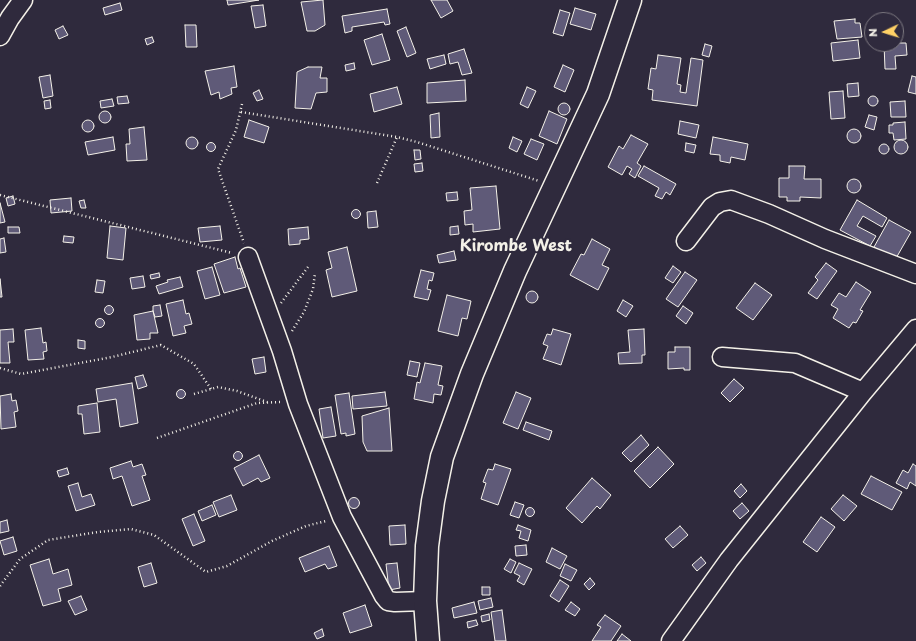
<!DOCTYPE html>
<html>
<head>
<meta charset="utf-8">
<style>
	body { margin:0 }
	#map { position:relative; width:916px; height:641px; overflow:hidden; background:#2f2a3d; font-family:"Playpen Sans",sans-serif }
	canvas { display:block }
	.north { position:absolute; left:864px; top:12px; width:40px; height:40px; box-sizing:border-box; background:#2f2a3d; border:1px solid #7e7a81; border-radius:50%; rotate:266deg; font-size:11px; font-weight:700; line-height:16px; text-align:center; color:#f4f1e8 }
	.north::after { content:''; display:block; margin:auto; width:14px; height:18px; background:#ffd166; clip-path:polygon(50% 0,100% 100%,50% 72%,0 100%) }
</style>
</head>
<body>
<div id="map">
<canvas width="916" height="641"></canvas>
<div class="north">N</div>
</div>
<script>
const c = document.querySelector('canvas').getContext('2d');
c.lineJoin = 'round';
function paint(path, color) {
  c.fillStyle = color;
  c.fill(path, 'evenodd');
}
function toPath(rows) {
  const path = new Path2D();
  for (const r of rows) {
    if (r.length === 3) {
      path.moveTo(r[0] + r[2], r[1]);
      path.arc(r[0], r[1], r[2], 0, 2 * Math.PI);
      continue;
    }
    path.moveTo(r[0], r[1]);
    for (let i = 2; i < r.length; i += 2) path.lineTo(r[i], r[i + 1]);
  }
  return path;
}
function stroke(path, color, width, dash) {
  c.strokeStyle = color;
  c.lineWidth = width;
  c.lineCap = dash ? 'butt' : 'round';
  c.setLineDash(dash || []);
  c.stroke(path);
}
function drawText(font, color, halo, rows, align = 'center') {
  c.font = font + ' "Playpen Sans",sans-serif';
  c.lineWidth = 4;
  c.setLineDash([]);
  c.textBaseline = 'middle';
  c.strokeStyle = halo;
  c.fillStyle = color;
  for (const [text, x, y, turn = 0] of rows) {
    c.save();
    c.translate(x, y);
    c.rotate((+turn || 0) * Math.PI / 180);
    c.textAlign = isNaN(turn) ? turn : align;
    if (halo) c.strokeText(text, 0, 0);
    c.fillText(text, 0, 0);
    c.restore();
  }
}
const building = toPath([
	[227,0,259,0,228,5,227,0],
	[323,0,325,25,315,31,307,31,301,2,323,0],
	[431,0,447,0,453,11,441,18,431,0],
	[120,3,122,10,105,15,103,8,120,3],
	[263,5,266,26,255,28,251,6,263,5],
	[575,8,596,14,591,30,570,24,575,8],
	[387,9,390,24,385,25,384,22,352,27,352,31,345,33,342,16,387,9],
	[560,10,570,13,563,36,553,33,560,10],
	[855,19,855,23,860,23,862,37,837,39,834,21,855,19],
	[185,25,196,25,197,47,186,47,185,25],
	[63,26,68,35,59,39,55,30,63,26],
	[406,27,416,53,407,57,397,31,406,27],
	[382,34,390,60,372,65,364,40,382,34],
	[152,37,154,42,147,45,145,39,152,37],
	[858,40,860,58,833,61,831,43,858,40],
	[896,43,906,43,907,55,895,56,896,69,885,69,884,44,896,43],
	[705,44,712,46,709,57,702,55,705,44],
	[464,49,472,73,462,75,458,62,450,64,448,54,464,49],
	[444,55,446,64,430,69,427,59,444,55],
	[658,55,681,58,677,84,681,85,680,92,686,93,691,58,703,60,697,106,652,100,653,90,648,89,651,68,656,69,658,55],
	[354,63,355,69,346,71,345,65,354,63],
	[563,65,574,70,565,92,554,87,563,65],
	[234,66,237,87,231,88,232,94,220,99,219,92,211,95,205,71,234,66],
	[308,67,322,67,320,78,327,78,327,92,316,93,311,109,295,108,297,72,308,67],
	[50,75,53,96,43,98,39,77,50,75],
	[912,76,916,77,916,94,908,92,912,76],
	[465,80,466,101,427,103,427,83,465,80],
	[858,83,859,96,848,97,847,84,858,83],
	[397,87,402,104,374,112,370,94,397,87],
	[527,87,536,91,528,108,520,104,527,87],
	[259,90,263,99,257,101,253,93,259,90],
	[843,91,845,118,831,119,829,92,843,91],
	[127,96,129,103,118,104,117,97,127,96],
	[873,101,5],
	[112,99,114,106,101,108,100,101,112,99],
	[50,100,51,108,45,109,44,101,50,100],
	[905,101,906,117,891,117,890,102,905,101],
	[564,109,6],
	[549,111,567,119,557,144,539,136,549,111],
	[105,117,6],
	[439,113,440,137,431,138,430,115,439,113],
	[869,115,877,117,874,130,865,127,869,115],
	[249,120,269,127,264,143,244,137,249,120],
	[88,126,6],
	[680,121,699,125,696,138,678,134,680,121],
	[905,122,906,139,894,140,893,133,889,133,889,125,893,125,893,123,905,122],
	[144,127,147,160,127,161,126,144,130,144,129,129,144,127],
	[854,136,7],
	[631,135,648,144,637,163,641,166,635,178,629,174,632,169,627,166,622,175,608,167,619,146,623,149,631,135],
	[113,137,115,150,88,155,85,142,113,137],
	[513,137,522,141,517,152,509,148,513,137],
	[713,137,748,144,745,160,731,157,730,163,720,161,720,155,710,154,713,137],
	[192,143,6],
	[531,139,544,144,537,160,524,154,531,139],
	[901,147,7],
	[211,147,4.5],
	[686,143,696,145,694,153,685,151,686,143],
	[884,149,5],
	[414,150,420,150,421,159,415,160,414,150],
	[422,163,423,171,415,172,414,164,422,163],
	[644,166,676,184,670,195,666,192,662,199,655,196,659,188,638,176,644,166],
	[789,166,805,166,804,179,821,179,821,198,800,197,800,201,787,201,787,197,779,197,779,178,789,178,789,166],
	[854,186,7],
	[496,186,500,229,473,232,473,224,465,225,464,211,472,210,470,188,496,186],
	[457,192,458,200,447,201,446,193,457,192],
	[13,196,15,204,8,206,6,198,13,196],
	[71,198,72,211,51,213,50,200,71,198],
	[84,200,86,208,81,208,79,201,84,200],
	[857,200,887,218,882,227,863,216,857,226,876,236,870,246,840,230,857,200],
	[0,203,5,222,0,223,0,203],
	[356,214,4.5],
	[376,211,378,227,368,228,367,212,376,211],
	[889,220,911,232,895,260,874,247,889,220],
	[110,226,126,228,123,260,107,258,110,226],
	[220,226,222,240,200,242,198,228,220,226],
	[458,226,459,234,450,235,450,227,458,226],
	[8,227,19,227,20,233,8,233,8,227],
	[308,227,309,239,300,240,300,244,289,245,288,229,308,227],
	[64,236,74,237,73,243,63,242,64,236],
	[4,238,6,252,0,253,0,239,4,238],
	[592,239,610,249,602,265,609,268,598,290,570,275,581,254,584,255,592,239],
	[347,247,357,291,332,297,326,270,332,268,328,252,347,247],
	[454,251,456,260,439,263,437,255,454,251],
	[235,257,238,269,240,268,246,287,224,293,214,264,235,257],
	[826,263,837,271,817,299,808,293,818,280,815,277,826,263],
	[673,266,681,272,673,283,665,278,673,266],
	[212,267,220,295,205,299,197,271,212,267],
	[421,270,434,273,432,281,429,280,427,289,431,290,428,300,414,297,421,270],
	[685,272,697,280,678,307,666,299,685,272],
	[159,273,160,277,151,279,150,275,159,273],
	[143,276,145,287,132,289,130,278,143,276],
	[180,277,183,287,159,294,156,286,168,282,167,280,180,277],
	[0,279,2,297,0,297,0,279],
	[97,280,105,281,103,293,95,292,97,280],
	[856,282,871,292,860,310,863,311,856,323,853,322,849,328,833,318,838,309,831,305,839,293,846,297,856,282],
	[755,283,772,295,753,320,736,308,755,283],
	[532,297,6],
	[447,295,471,301,467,319,462,318,458,336,438,331,447,295],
	[183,300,186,314,189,313,192,324,184,326,186,333,173,336,166,304,183,300],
	[623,300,633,306,626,317,617,311,623,300],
	[160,305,162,316,155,317,153,311,153,306,160,305],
	[109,310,4.5],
	[683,306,693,313,686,324,676,316,683,306],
	[153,311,158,333,150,333,150,339,137,340,134,315,153,311],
	[100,323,4.5],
	[41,328,43,343,46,342,47,351,43,352,44,359,28,360,25,330,41,328],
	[13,329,14,342,8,342,10,363,0,363,0,330,13,329],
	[553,329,571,334,561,365,543,359,548,346,543,344,547,334,551,335,553,329],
	[644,329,645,355,642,355,642,363,619,364,618,353,630,352,628,330,644,329],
	[78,340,85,341,85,349,78,348,78,340],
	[675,347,690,347,690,370,684,370,684,368,668,369,668,352,675,352,675,347],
	[264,357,266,372,255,374,252,359,264,357],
	[410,361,420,363,417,377,407,375,410,361],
	[425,363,442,366,438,385,443,386,441,395,434,394,433,403,414,399,417,382,420,383,425,363],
	[143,375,147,386,138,389,135,377,143,375],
	[734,379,744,388,730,402,721,393,734,379],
	[132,383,138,423,120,427,116,399,98,402,96,389,132,383],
	[181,394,4.5],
	[385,392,387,406,353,409,352,396,385,392],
	[516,392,531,398,518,429,503,423,516,392],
	[349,393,355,434,346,436,346,433,341,434,335,395,349,393],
	[11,394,12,401,16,400,18,411,14,412,16,427,1,429,0,396,11,394],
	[97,403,100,432,84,434,82,414,78,414,78,406,97,403],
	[331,407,336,436,323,438,319,409,331,407],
	[389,408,392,451,367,451,363,442,362,416,389,408],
	[526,422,552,431,549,440,523,430,526,422],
	[641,435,649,445,631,462,622,453,641,435],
	[658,447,674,464,650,488,634,471,658,447],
	[238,456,4.5],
	[259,455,270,478,261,482,258,478,243,486,234,468,259,455],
	[131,461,133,467,142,464,146,475,142,476,150,500,132,506,122,476,113,479,110,468,131,461],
	[495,464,511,469,498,505,481,499,486,483,483,482,488,469,493,470,495,464],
	[913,464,916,466,916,486,910,482,907,489,896,483,903,470,908,473,913,464],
	[67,468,69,474,59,477,57,471,67,468],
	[871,476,902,492,892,510,861,494,871,476],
	[592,478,611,495,600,509,597,506,582,523,566,508,592,478],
	[78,483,82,497,91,494,95,505,76,511,68,486,78,483],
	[741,484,747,491,740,498,734,491,741,484],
	[231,495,237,510,219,517,213,502,231,495],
	[843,495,857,506,844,521,831,509,843,495],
	[354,503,5.5],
	[515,502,524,505,519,518,510,515,515,502],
	[742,503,749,511,740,519,733,511,742,503],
	[212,505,216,515,202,521,198,511,212,505],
	[530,512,4.5],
	[194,514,205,541,193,546,182,519,194,514],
	[821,517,835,527,817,552,803,542,821,517],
	[7,520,9,531,0,533,0,522,7,520],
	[405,525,406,544,390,545,389,526,405,525],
	[518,525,531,530,528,541,519,538,521,531,516,530,518,525],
	[680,526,688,535,673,548,665,539,680,526],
	[13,537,17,551,4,555,0,541,13,537],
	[526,545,527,555,516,556,515,546,526,545],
	[329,546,337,566,328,569,325,564,305,572,299,558,329,546],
	[552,548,567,556,560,569,546,562,552,548],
	[701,557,706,563,697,571,692,565,701,557],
	[49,559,53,574,68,569,72,585,58,589,61,601,43,606,30,565,49,559],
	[510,559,516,562,511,573,504,569,510,559],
	[151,563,157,583,144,587,138,567,151,563],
	[397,563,400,588,389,590,386,564,397,563],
	[519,563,532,569,524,585,517,581,520,576,514,573,519,563],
	[565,564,577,570,571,581,560,576,565,564],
	[590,578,595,584,589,590,584,584,590,578],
	[560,580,569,586,559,602,550,596,560,580],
	[482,587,490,587,490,595,482,595,482,587],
	[81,596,87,610,75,615,68,601,81,596],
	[491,598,493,607,480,610,478,601,491,598],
	[474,602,477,613,454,618,452,608,474,602],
	[571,602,580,609,575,616,565,610,571,602],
	[365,605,372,626,350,633,343,613,365,605],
	[502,610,506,641,495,641,491,612,502,610],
	[489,614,490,620,482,622,481,616,489,614],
	[605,615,621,626,611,641,592,641,601,627,597,625,605,615],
	[476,620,478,625,468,628,467,622,476,620],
	[322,629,324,636,317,639,314,633,322,629],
	[622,634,631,641,617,641,622,634]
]);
paint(building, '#5f5a78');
stroke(building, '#f4f1e8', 1);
const minor = toPath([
	[0,36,10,18,23,0],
	[686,241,712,207,720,202,731,200,769,214,825,239,916,274],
	[248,257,282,351,298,404,342,517,384,596,388,601,395,602,425,601],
	[722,357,795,363,863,392],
	[671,641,729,560,863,392,916,329]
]);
const tertiary = toPath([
	[428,641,425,601,427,546,433,501,442,457,472,374,515,271,598,94,630,0]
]);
stroke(minor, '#f4f1e8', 21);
stroke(tertiary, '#f4f1e8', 25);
stroke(toPath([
	[242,104,236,130,218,169,244,243],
	[241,112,397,137,417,142,539,181],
	[377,183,397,137],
	[0,195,232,253],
	[281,303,308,267],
	[292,331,304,312,313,289,315,273],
	[0,368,21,374,112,357,161,345,194,364,211,389],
	[194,394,218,387,237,391,267,402],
	[157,438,257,403,280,402],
	[0,586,20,559,48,540,98,532,131,529,154,535,206,572,227,566,272,541,306,526,326,521]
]), '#f4f1e8', 2.5, [1, 3]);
stroke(minor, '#2f2a3d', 18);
stroke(tertiary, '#2f2a3d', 22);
drawText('bold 16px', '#f4f1e8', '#2f2a3d', [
	["Kirombe West",516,247]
]);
</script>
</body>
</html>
